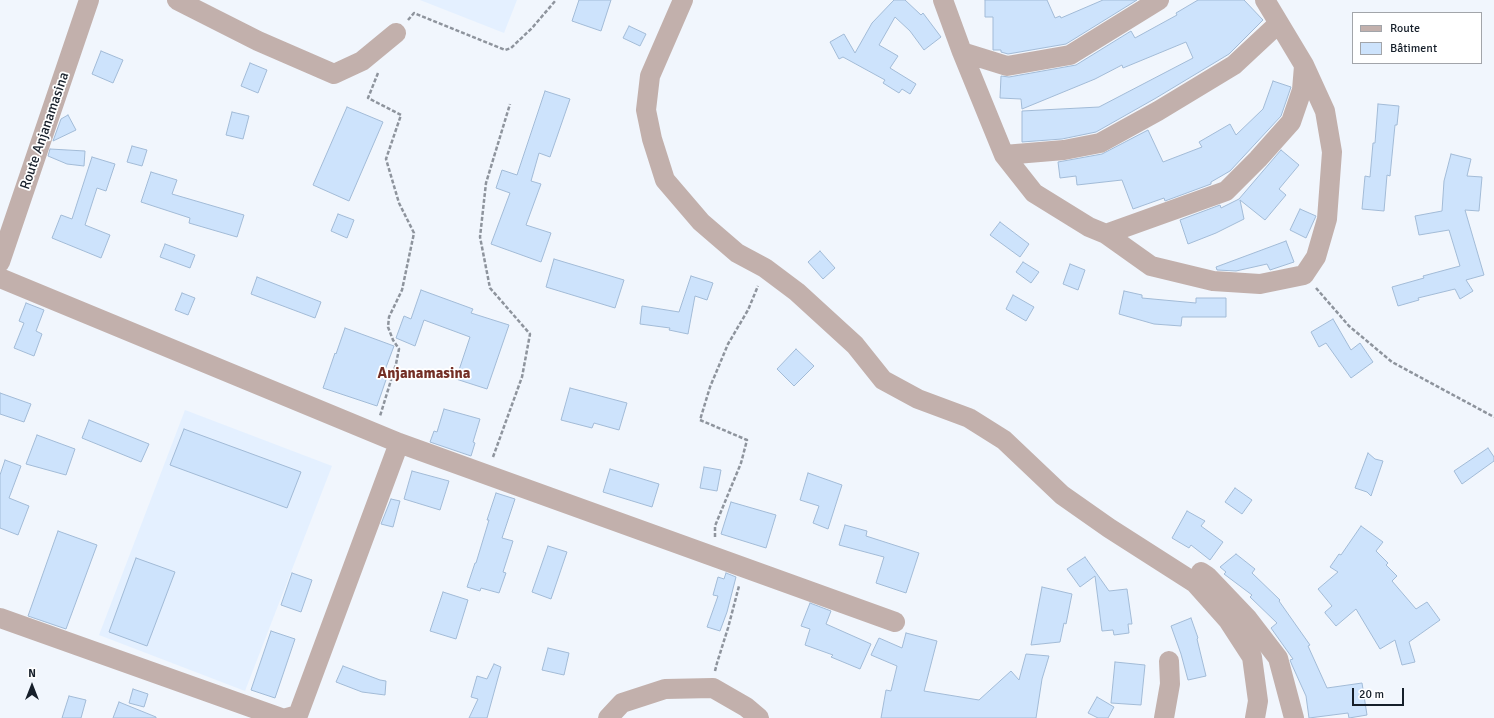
<!DOCTYPE html>
<html>
<head>
<meta charset="utf-8">
<style>
	body { margin:0 }
	#map { position:relative; width:1494px; height:718px; overflow:hidden; background:#f1f6fd; font-family:Signika,sans-serif }
	canvas { display:block }
	.legend { position:absolute; left:1352px; top:12px; width:130px; height:52px; box-sizing:border-box; background:#fff; border:1px solid #a2a5aa; margin:0; padding:5px 7px; list-style:none; font-size:12px; color:#161f2a }
	.legend li { display:flex; align-items:center; gap:8px; height:20px }
	.legend b { width:20px; border:1px solid #a2a5aa }
	.north { position:absolute; left:12px; top:666px; width:40px; height:40px; -webkit-text-stroke:3px #fff; paint-order:stroke; rotate:0deg; font-size:11px; font-weight:700; line-height:16px; text-align:center; color:#161f2a }
	.north::after { content:''; display:block; margin:auto; width:14px; height:18px; background:#161f2a; clip-path:polygon(50% 0,100% 100%,50% 72%,0 100%) }
	.scale { position:absolute; left:1352px; top:688px; width:52px; height:18px; box-sizing:border-box; border:2px solid #161f2a; border-top:0; padding-left:5px; font-size:12px; line-height:14px; white-space:nowrap; color:#161f2a; -webkit-text-stroke:3px #fff; paint-order:stroke }
</style>
</head>
<body>
<div id="map">
<canvas width="1494" height="718"></canvas>
<ul class="legend">
<li><b style="height:5px;background:#c2b0ac"></b>Route</li>
<li><b style="height:11px;background:#cde3fc"></b>Bâtiment</li>
</ul>
<div class="north">N</div>
<div class="scale">20 m</div>
</div>
<script>
const c = document.querySelector('canvas').getContext('2d');
c.lineJoin = 'round';
function paint(path, color) {
  c.fillStyle = color;
  c.fill(path, 'evenodd');
}
function toPath(rows) {
  const path = new Path2D();
  for (const r of rows) {
    path.moveTo(r[0], r[1]);
    for (let i = 2; i < r.length; i += 2) path.lineTo(r[i], r[i + 1]);
  }
  return path;
}
function stroke(path, color, width, dash) {
  c.strokeStyle = color;
  c.lineWidth = width;
  c.lineCap = dash ? 'butt' : 'round';
  c.setLineDash(dash || []);
  c.stroke(path);
}
function drawText(font, color, halo, rows, align = 'center') {
  c.font = font + ' Signika,sans-serif';
  c.lineWidth = 3.5;
  c.setLineDash([]);
  c.textBaseline = 'middle';
  c.strokeStyle = halo;
  c.fillStyle = color;
  for (const [text, x, y, turn = 0] of rows) {
    c.save();
    c.translate(x, y);
    c.rotate((+turn || 0) * Math.PI / 180);
    c.textAlign = isNaN(turn) ? turn : align;
    if (halo) c.strokeText(text, 0, 0);
    c.fillText(text, 0, 0);
    c.restore();
  }
}
paint(toPath([
	[420,0,517,0,504,33],
	[185,410,332,466,245,691,99,635]
]), '#e4f0ff');
const building = toPath([
	[579,0,611,0,601,31,572,21,579,0],
	[894,0,905,0,921,15,923,13,941,37,924,50,910,31,895,17,879,45,898,56,890,68,916,84,910,94,902,89,899,93,883,83,885,80,843,57,839,59,830,42,844,34,855,53,872,23,894,0],
	[985,0,1047,0,1055,18,1060,16,1061,18,1103,0,1137,0,1066,44,1008,54,1001,52,1001,50,993,50,993,17,985,17,985,0],
	[1198,0,1244,0,1263,20,1229,54,1156,98,1096,132,1062,139,1022,142,1022,111,1099,107,1193,58,1186,42,1123,68,1122,65,1095,79,1022,109,1021,99,1000,98,1001,76,1009,77,1076,65,1131,31,1135,38,1177,15,1176,13,1198,0],
	[629,26,646,34,640,46,623,38,629,26],
	[101,51,123,60,113,83,92,74,101,51],
	[250,63,267,70,258,93,241,86,250,63],
	[1273,81,1291,87,1281,116,1230,171,1211,182,1211,184,1165,201,1164,198,1133,209,1122,180,1077,185,1076,176,1060,178,1058,162,1102,154,1148,130,1163,162,1202,147,1199,142,1230,124,1236,135,1263,109,1273,81],
	[545,91,570,99,550,157,539,153,531,181,541,184,526,225,551,233,541,262,491,244,510,193,496,188,502,170,517,175,545,91],
	[1378,104,1399,106,1397,125,1395,125,1390,176,1387,175,1384,211,1362,209,1365,176,1370,177,1373,143,1375,143,1378,104],
	[347,107,383,122,349,201,313,185,347,107],
	[232,112,249,116,243,139,226,135,232,112],
	[68,115,76,130,53,141,61,119,68,115],
	[132,146,147,150,142,166,127,162,132,146],
	[50,149,85,151,84,166,67,164,48,156,50,149],
	[1281,150,1299,165,1279,189,1286,195,1265,220,1240,200,1244,219,1216,233,1188,244,1180,220,1220,205,1221,208,1239,199,1281,150],
	[1451,154,1471,159,1467,176,1482,177,1479,211,1465,210,1484,275,1466,280,1473,291,1460,299,1455,289,1418,298,1419,300,1398,306,1392,287,1424,278,1423,276,1460,266,1449,230,1419,235,1415,216,1442,211,1444,181,1451,154],
	[92,157,115,164,106,191,97,188,85,225,110,235,101,258,52,238,61,215,72,219,92,157],
	[151,172,177,180,172,194,244,215,237,237,189,223,190,218,141,202,151,172],
	[1300,209,1316,216,1306,238,1290,230,1300,209],
	[338,214,354,220,347,238,331,231,338,214],
	[1000,222,1029,244,1020,257,990,235,1000,222],
	[1286,241,1294,262,1270,270,1267,264,1236,271,1217,270,1216,267,1286,241],
	[165,244,195,255,190,268,160,257,165,244],
	[820,251,835,268,823,279,808,262,820,251],
	[554,259,624,280,615,308,546,287,554,259],
	[1023,262,1039,272,1031,283,1016,272,1023,262],
	[1070,264,1085,270,1078,290,1063,284,1070,264],
	[691,276,713,283,707,300,695,296,688,334,669,330,670,328,640,324,642,306,679,312,691,276],
	[257,277,321,302,315,318,251,294,257,277],
	[421,290,473,309,471,313,509,325,487,389,456,379,470,337,424,320,415,346,396,338,404,316,411,319,421,290],
	[1124,291,1142,295,1142,298,1196,303,1196,298,1226,298,1226,317,1182,317,1181,326,1154,324,1119,314,1124,291],
	[182,293,195,298,188,315,175,310,182,293],
	[1013,295,1034,307,1026,321,1006,309,1013,295],
	[26,303,44,310,36,331,42,334,34,356,14,348,24,323,19,321,26,303],
	[1333,319,1351,350,1360,343,1373,362,1351,378,1326,343,1319,347,1311,332,1333,319],
	[345,328,394,346,385,370,389,371,377,406,323,388,335,353,336,354,345,328],
	[796,349,814,366,794,386,777,369,796,349],
	[570,388,627,403,619,430,594,423,592,428,561,420,570,388],
	[0,393,31,404,24,422,0,414,0,393],
	[444,409,480,419,473,442,475,443,471,456,430,442,434,431,437,432,444,409],
	[89,420,149,444,141,462,82,438,89,420],
	[184,429,301,472,287,508,170,465,184,429],
	[37,435,75,449,66,475,26,464,37,435],
	[1488,448,1494,457,1494,461,1462,484,1454,471,1488,448],
	[1368,453,1375,459,1383,461,1371,496,1367,492,1355,488,1368,453],
	[5,460,21,466,9,498,29,506,18,535,0,528,0,475,5,460],
	[704,467,721,470,717,491,700,488,704,467],
	[610,469,659,484,652,507,603,492,610,469],
	[412,471,449,481,440,510,404,499,412,471],
	[808,473,842,485,828,529,813,523,819,506,800,500,808,473],
	[1235,488,1252,500,1242,514,1225,502,1235,488],
	[496,493,515,499,502,538,513,541,503,572,506,573,499,593,481,588,480,591,467,587,475,563,476,563,489,520,487,520,496,493],
	[391,499,400,501,393,527,381,524,391,499],
	[731,502,776,515,766,548,721,534,731,502],
	[1187,511,1205,521,1201,526,1223,542,1210,560,1191,545,1189,548,1172,538,1187,511],
	[845,525,867,531,866,536,919,553,906,593,876,583,884,557,839,545,845,525],
	[1361,526,1383,542,1376,551,1388,563,1386,565,1397,576,1392,581,1416,609,1427,602,1440,620,1409,642,1415,662,1402,665,1395,640,1380,649,1356,609,1336,626,1325,613,1325,612,1332,606,1318,589,1338,572,1330,567,1339,554,1341,555,1361,526],
	[58,531,97,545,66,629,28,616,58,531],
	[548,546,567,552,551,599,532,592,548,546],
	[1236,554,1255,569,1252,573,1280,600,1279,601,1310,645,1308,646,1327,688,1362,683,1367,715,1349,718,1348,713,1309,718,1306,696,1292,665,1290,660,1293,659,1271,628,1277,623,1250,597,1252,595,1224,574,1226,572,1220,567,1236,554],
	[1085,557,1109,591,1127,589,1132,624,1128,624,1129,633,1114,635,1113,630,1102,631,1095,576,1080,587,1067,569,1085,557],
	[136,558,175,572,147,646,109,632,136,558],
	[292,573,312,580,301,612,281,605,292,573],
	[726,573,736,577,727,612,720,631,707,627,718,596,713,595,718,577,724,579,726,573],
	[1042,587,1072,594,1066,624,1064,623,1060,642,1031,645,1042,587],
	[443,592,468,600,456,639,430,631,443,592],
	[810,603,831,611,826,624,871,644,860,669,831,657,833,655,805,645,810,629,801,626,810,603],
	[1191,618,1198,638,1197,639,1206,676,1188,680,1181,654,1171,626,1191,618],
	[271,631,295,639,275,698,251,690,271,631],
	[906,633,937,641,924,691,979,700,1011,671,1019,680,1026,654,1049,656,1042,679,1036,718,881,718,886,690,891,691,897,666,871,655,879,638,902,648,906,633],
	[548,648,569,653,564,675,542,670,548,648],
	[1115,662,1145,665,1141,705,1111,703,1115,662],
	[494,664,501,667,487,718,469,718,478,699,471,697,477,676,487,679,494,664],
	[343,666,380,680,386,681,385,695,362,692,336,682,343,666],
	[133,689,148,694,144,707,129,703,133,689],
	[69,696,86,700,81,718,62,718,69,696],
	[1097,697,1114,707,1108,718,1098,718,1088,713,1097,697],
	[119,702,156,717,156,718,113,718,119,702]
]);
paint(building, '#cde3fc');
stroke(building, '#a2bbd7', 1);
stroke(toPath([
	[408,20,414,13,505,50,511,48,532,28,556,0],
	[378,73,368,98,401,115,386,159,399,203,414,233,402,290,389,317,388,327,393,340,399,349,396,364,380,416],
	[1316,288,1349,326,1392,362,1494,417],
	[493,457,522,377,530,334,490,288,480,237,486,183,510,104],
	[715,537,715,526,741,463,747,440,700,420,710,387,728,344,748,310,758,286],
	[715,671,717,663,728,628,739,586]
]), '#8e949d', 2.5, [4, 2]);
stroke(toPath([
	[177,0,258,41,334,74,362,61,396,33],
	[683,0,650,76,646,110,652,139,665,180,701,222,737,253,765,268,797,292,855,345,883,380,918,399,969,418,1004,440,1062,495,1109,528,1195,583,1228,620,1252,657,1258,701,1255,718],
	[943,0,962,52,1004,155,1034,193,1089,227,1106,234,1151,266,1213,281,1260,284,1304,275,1316,257,1327,219,1332,152,1325,111,1304,65,1265,0],
	[962,52,1007,66,1070,55,1159,0],
	[1004,155,1064,150,1100,143,1158,111,1234,65,1278,24],
	[1106,234,1226,191,1258,159,1291,122,1302,90,1304,66],
	[0,262,89,0],
	[0,278,399,443,895,622],
	[1201,572,1207,576,1248,619,1278,658,1294,718],
	[0,618,281,718],
	[287,718,298,715,399,443],
	[608,718,622,703,665,689,713,688,746,707,759,718],
	[1164,718,1170,684,1169,661]
]), '#c2b0ac', 20);
drawText('14px', '#161f2a', '#fff', [
	["Route Anjanamasina",45,131,-71]
]);
drawText('bold 15px', '#732e24', '#fff', [
	["Anjanamasina",424,374]
]);
</script>
</body>
</html>
